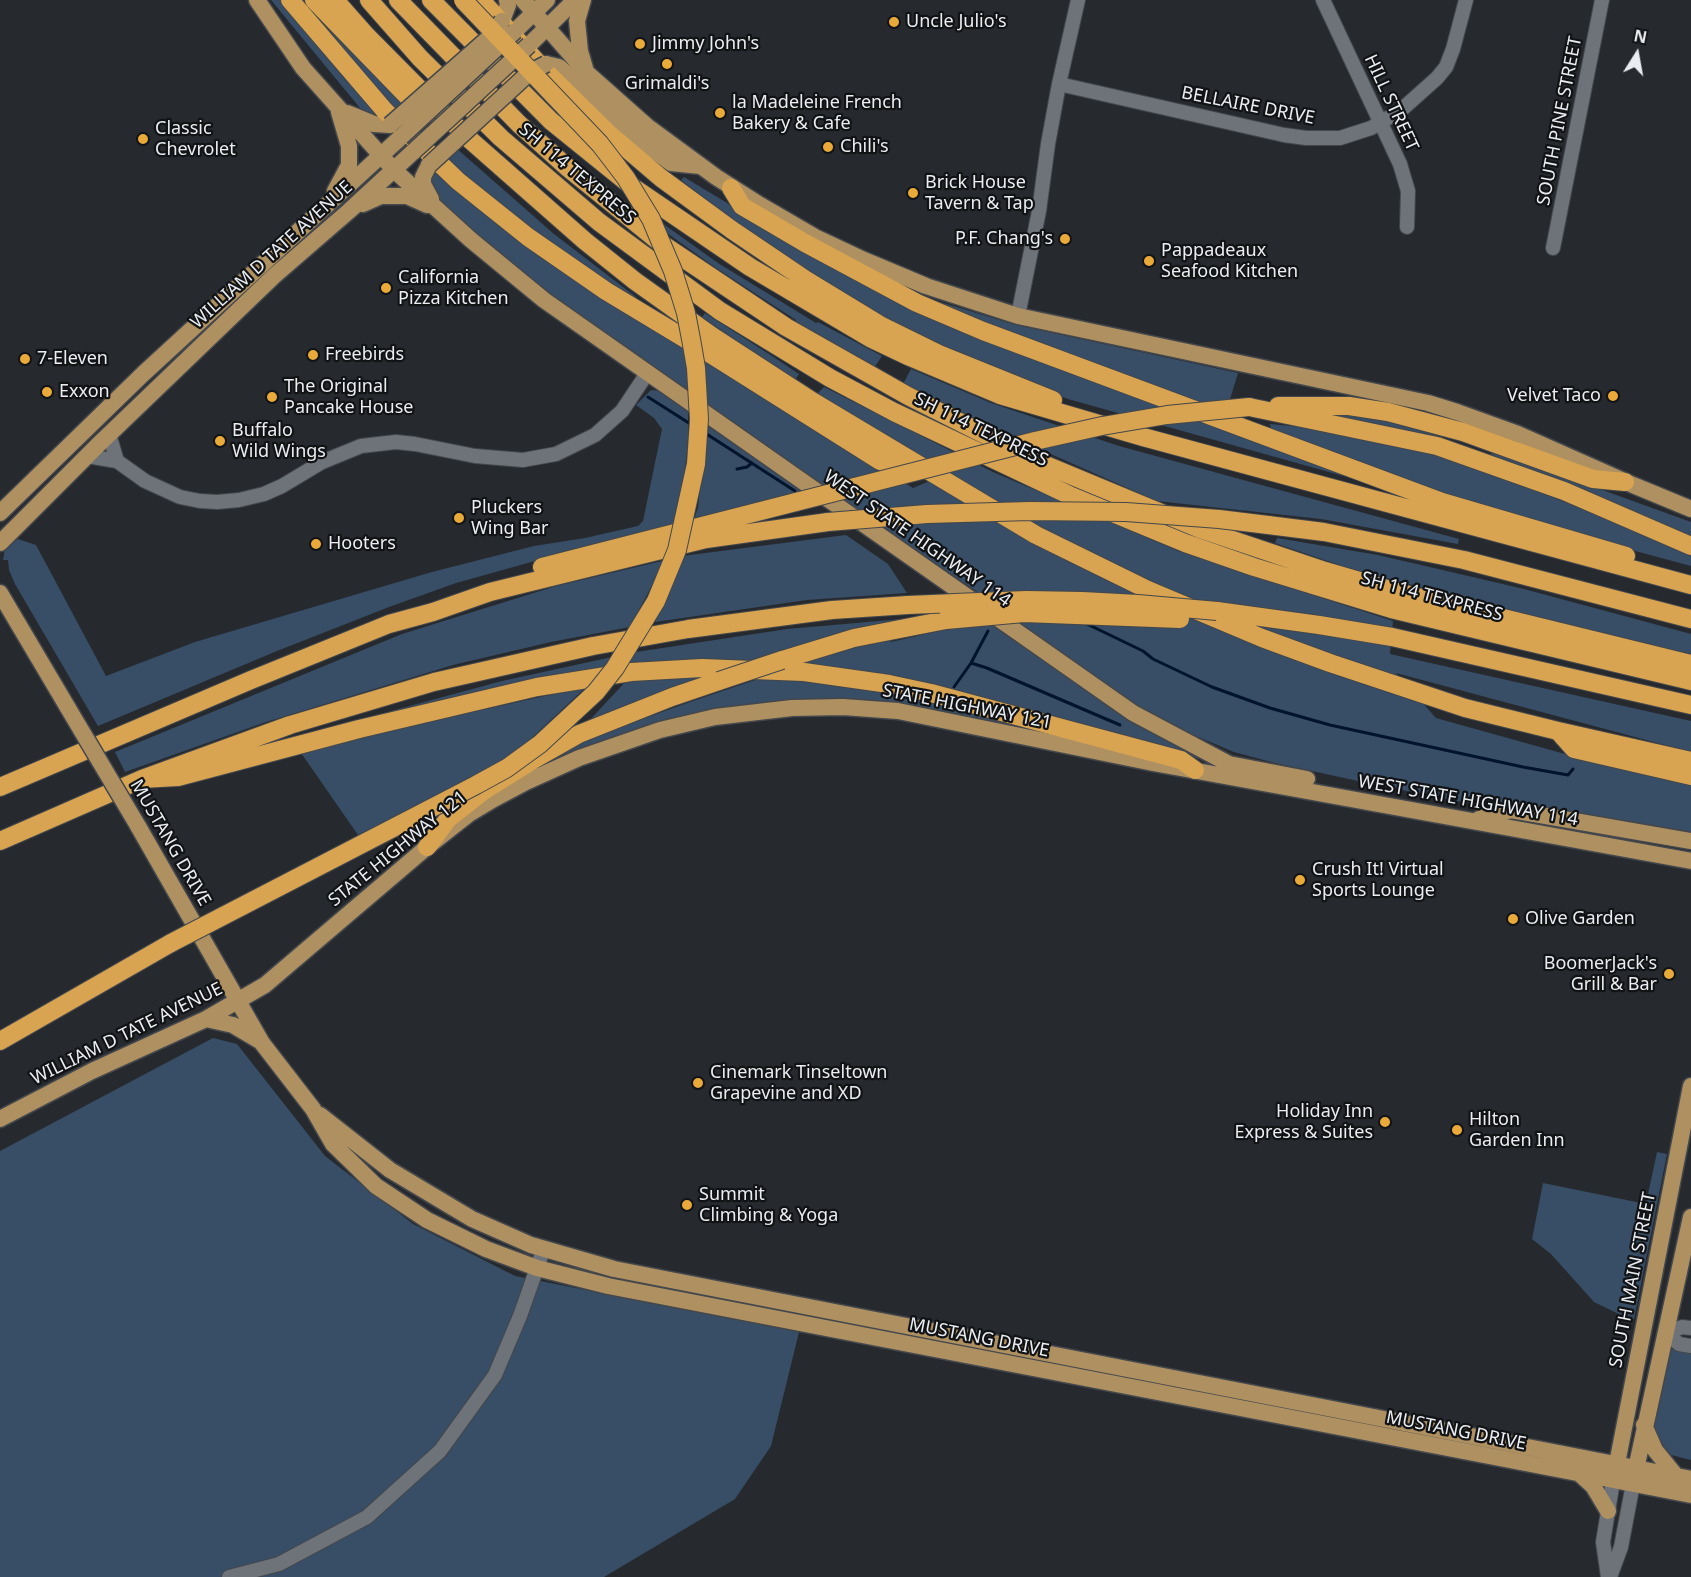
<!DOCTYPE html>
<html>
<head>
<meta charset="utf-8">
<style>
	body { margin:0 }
	#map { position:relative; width:1691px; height:1577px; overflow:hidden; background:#262a2f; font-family:"Noto Sans",sans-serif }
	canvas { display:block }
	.north { position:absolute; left:1607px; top:24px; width:60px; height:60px; -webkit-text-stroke:4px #111315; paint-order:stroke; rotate:11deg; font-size:16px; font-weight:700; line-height:24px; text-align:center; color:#eaedf1 }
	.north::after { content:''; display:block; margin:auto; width:21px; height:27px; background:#eaedf1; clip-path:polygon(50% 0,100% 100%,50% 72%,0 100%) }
</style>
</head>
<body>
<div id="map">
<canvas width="1691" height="1577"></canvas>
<div class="north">N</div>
</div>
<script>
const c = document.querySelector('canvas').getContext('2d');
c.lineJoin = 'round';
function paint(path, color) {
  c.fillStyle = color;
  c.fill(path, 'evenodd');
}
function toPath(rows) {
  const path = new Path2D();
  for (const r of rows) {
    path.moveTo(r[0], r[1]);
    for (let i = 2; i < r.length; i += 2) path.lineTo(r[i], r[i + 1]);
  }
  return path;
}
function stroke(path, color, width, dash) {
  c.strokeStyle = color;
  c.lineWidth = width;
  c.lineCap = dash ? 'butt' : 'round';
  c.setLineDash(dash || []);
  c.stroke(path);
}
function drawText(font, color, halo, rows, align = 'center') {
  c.font = font + ' "Noto Sans",sans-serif';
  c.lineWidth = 4.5;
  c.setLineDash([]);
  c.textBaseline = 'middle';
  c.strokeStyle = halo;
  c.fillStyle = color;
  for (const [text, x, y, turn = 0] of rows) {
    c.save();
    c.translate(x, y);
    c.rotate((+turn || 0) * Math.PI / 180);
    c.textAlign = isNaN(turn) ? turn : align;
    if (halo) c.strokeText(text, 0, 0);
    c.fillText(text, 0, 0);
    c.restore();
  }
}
paint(toPath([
	[271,0,281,0,342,76,382,116,370,115,360,108],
	[298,0,305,0,404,105,394,110],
	[456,148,554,234,636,297,634,300,548,243,444,160],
	[434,170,650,326,913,488,949,473,817,394,824,387,993,472,1178,551,1393,621,1390,654,1691,721,1691,752,1396,673,1436,718,1608,766,1691,783,1691,833,1671,835,1516,807,1467,803,1372,784,1275,763,1234,752,1165,723,1101,685,972,588,800,474,533,283,440,203,433,190,430,177],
	[684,177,815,256,1355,476,1354,479,1068,399,1000,374,901,328,791,263,681,180],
	[662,223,718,263,816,323,818,322,882,356,874,368,796,323,796,320,716,268,667,233],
	[940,302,1016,325,1238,373,1225,416,939,306],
	[705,313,772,356,799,374,795,380,702,317],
	[911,369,991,403,1119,446,1459,539,1458,544,1321,519,1157,501,1001,432,903,384],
	[651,390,661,391,688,410,688,442,685,469,674,525,578,549,456,583,389,607,277,651,98,726,15,584,9,570,8,560,3,560,5,548,11,540,14,542,18,539,36,545,106,676,195,642,432,572,534,546,585,538,638,526,643,521,662,429,654,418,636,405],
	[1350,413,1439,430,1436,440,1319,416],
	[707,422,804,492,694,519,698,508],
	[1270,424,1323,429,1430,450,1691,551,1691,566,1498,514,1271,430],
	[1492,450,1691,522,1691,536,1491,455],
	[846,535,888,564,907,593,807,600,655,622,682,556],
	[1277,538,1378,555,1524,589,1691,634,1691,654,1531,616,1348,568,1275,543],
	[662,561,657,576,630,627,551,642,453,665,266,722,125,772,115,752,402,634,556,586],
	[902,619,902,623,754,662,625,667,636,652,787,629],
	[994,624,1208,761,802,665,802,659,890,638,891,642,952,628],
	[612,657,601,670,360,724,358,720,502,681],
	[723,673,587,723,628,679],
	[770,675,904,694,1014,722,1013,727,835,701,749,704,668,719,582,748,534,769,581,741,690,702],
	[586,687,521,748,476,777,358,835,299,750],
	[213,1038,237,1044,325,1156,413,1224,515,1276,799,1332,771,1446,735,1499,604,1577,0,1577,0,1151],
	[1657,1152,1667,1154,1634,1319,1629,1319,1594,1302,1551,1254,1532,1239,1543,1183,1646,1204],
	[1668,1348,1691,1352,1691,1460,1667,1454,1651,1423]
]), '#374e66');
stroke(toPath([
	[648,397,692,425],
	[705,433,795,491],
	[737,469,747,467,752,463],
	[1087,624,1143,651,1153,659,1212,687,1270,708,1330,725,1523,767,1568,775,1573,769],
	[971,663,987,668,1120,725],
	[954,687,971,663,988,631]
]), '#00142c', 3);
const minor = toPath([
	[1323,0,1400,164,1408,191,1407,227],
	[1059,84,1284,135,1306,138,1340,138,1371,128,1400,111,1437,78,1446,67,1453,49,1466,0],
	[1553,248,1602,0],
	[1018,316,1039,211,1048,144,1059,84,1078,0],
	[109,434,117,461],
	[87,456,117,461,145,481,180,497,200,501,217,502,239,500,264,494,282,486,322,462,361,446,396,442,415,444,475,456,523,460,556,454,595,435,622,411,648,372],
	[1691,1328,1682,1327,1666,1333,1679,1344,1691,1346],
	[229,1577,279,1564,367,1517,440,1451,495,1375,520,1316,544,1248],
	[1608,1577,1603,1542,1613,1481],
	[1610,1577,1621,1547,1633,1484]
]);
const major = toPath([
	[257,0,303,68,394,170,471,240,544,300,1133,713,1229,764,1307,779],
	[523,0,586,72,648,127,716,177,760,205,815,237,864,260,926,286,1018,316,1428,403,1457,412,1518,434,1633,485,1691,509],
	[583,0,577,21,580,51,585,68],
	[502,21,508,5,507,0],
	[515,31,547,0],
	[529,45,575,0],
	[546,64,559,67,644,143,671,163,700,166],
	[347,113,374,124,390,125],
	[429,165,423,177,423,184,431,199],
	[335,191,349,165,349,146,339,112],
	[363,204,381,196,407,196,427,205],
	[0,513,143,374,401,137],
	[0,543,99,444,274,276,349,211,414,151],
	[0,593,68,708],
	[1479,819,1511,810,1691,841],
	[138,826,262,1043,313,1109,333,1144,376,1186,427,1220,486,1249,537,1268,608,1286,1691,1495],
	[206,1019,233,1025,260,1041],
	[320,1115,390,1170,472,1219,531,1245,614,1269,1691,1479],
	[0,1119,92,1071,206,1019,265,985,427,847,469,814,494,799,526,782,579,758,660,730,715,717,792,708,843,707,898,711,1153,763,1691,861],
	[1644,1425,1655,1450,1676,1476],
	[1615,1474,1691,1086],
	[1581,1475,1593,1486,1608,1511],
	[1634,1478,1691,1217]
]);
const highway = toPath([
	[290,0,385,111,458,181,528,237,606,291,712,355,880,461,912,465],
	[314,0,408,97,427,114],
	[335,0,365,34,468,138,585,241,635,281,712,336,812,401,1036,535,1148,590,1262,638,1330,663,1465,708,1558,731,1691,761],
	[369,0,420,58,501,138,599,222,720,311,830,378,894,412,1069,495,1185,543,1254,567,1391,609,1691,681],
	[398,0,519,124,568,168,662,244,786,327,908,396,1041,463,1200,529,1325,571,1397,592,1691,664],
	[431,0,551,121,634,188,750,267,870,338,910,357,1000,395,1143,437,1691,585],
	[481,0,548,74,607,132,661,178,732,230,806,280,880,325,939,354,1053,400],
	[731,188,742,206,805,243,917,303,983,331,1442,502,1626,556],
	[1278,406,1349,406,1388,412,1463,432,1593,479,1625,482],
	[1249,407,1437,446,1564,491,1691,546],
	[1268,525,1324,532,1464,560,1691,619],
	[542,567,796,502],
	[1217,611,1319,625,1392,637,1691,705],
	[782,660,854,638,946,620],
	[1558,731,1574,749,1691,776],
	[142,779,178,777,359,729,537,687,631,672,702,668,804,672,889,684,931,693,1181,760,1195,770],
	[0,787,251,680,389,624,433,612,490,592,706,539,828,522],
	[0,841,142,779,290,725,434,682,593,646,688,629,832,610,908,605],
	[427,847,448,819,485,790,533,760,579,734,672,697,719,681],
	[0,1041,171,943]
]);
stroke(minor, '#44474b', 16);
stroke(major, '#44474b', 19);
stroke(highway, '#44474b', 20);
stroke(minor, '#6e7379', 14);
stroke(major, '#ae9061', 16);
stroke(highway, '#d8a451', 18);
const majorBridge = toPath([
	[390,125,491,36,502,21],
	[401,137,515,31],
	[414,151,529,45],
	[429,165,529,73,546,64],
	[68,708,138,826]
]);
const highwayBridge = toPath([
	[796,502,1035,441,1102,426,1167,415,1249,407],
	[828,522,927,514,1030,511,1126,512,1219,519,1268,525],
	[908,605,1026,600,1082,601,1138,604,1217,611],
	[946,620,1024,613,1180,619],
	[719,681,782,660],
	[171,943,476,785,507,768,540,744,596,692,615,668,656,601,677,550,696,464,699,419,696,368,691,339,686,313,673,271,651,219,626,178,600,144,463,0]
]);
stroke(majorBridge, '#44474b', 19, []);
stroke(highwayBridge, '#44474b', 20, []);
stroke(majorBridge, '#ae9061', 16);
stroke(highwayBridge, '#d8a451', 18);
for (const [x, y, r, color] of [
	[894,22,6,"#eaaa39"],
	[640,44,6,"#eaaa39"],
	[667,64,6,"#eaaa39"],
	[720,113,6,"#eaaa39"],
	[143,139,6,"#eaaa39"],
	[828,147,6,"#eaaa39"],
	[913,193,6,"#eaaa39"],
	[1065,239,6,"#eaaa39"],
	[1149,261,6,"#eaaa39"],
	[386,288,6,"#eaaa39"],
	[313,355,6,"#eaaa39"],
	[25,359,6,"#eaaa39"],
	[47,392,6,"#eaaa39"],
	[1613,396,6,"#eaaa39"],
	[272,397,6,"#eaaa39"],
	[220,441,6,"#eaaa39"],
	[459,518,6,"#eaaa39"],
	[316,544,6,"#eaaa39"],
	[1300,880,6,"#eaaa39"],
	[1513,919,6,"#eaaa39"],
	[1669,974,6,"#eaaa39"],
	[698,1083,6,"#eaaa39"],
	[1385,1122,6,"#eaaa39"],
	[1457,1130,6,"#eaaa39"],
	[687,1205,6,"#eaaa39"]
]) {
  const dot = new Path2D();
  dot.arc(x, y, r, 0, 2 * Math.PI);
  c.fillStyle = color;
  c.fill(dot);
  stroke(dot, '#111315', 2);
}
drawText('18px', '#eaedf1', '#111315', [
	["Uncle Julio's",906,22],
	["Jimmy John's",652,44],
	["Grimaldi's",667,84,"center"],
	["la Madeleine French",732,103],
	["Bakery & Cafe",732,124],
	["Classic",155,129],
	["Chevrolet",155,150],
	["Chili's",840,147],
	["Brick House",925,183],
	["Tavern & Tap",925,204],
	["P.F. Chang's",1053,239,"right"],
	["Pappadeaux",1161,251],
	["Seafood Kitchen",1161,272],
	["California",398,278],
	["Pizza Kitchen",398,299],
	["Freebirds",325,355],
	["7-Eleven",37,359],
	["The Original",284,387],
	["Pancake House",284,408],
	["Exxon",59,392],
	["Velvet Taco",1601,396,"right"],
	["Buffalo",232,431],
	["Wild Wings",232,452],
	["Pluckers",471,508],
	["Wing Bar",471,529],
	["Hooters",328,544],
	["Crush It! Virtual",1312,870],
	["Sports Lounge",1312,891],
	["Olive Garden",1525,919],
	["BoomerJack's",1657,964,"right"],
	["Grill & Bar",1657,985,"right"],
	["Cinemark Tinseltown",710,1073],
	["Grapevine and XD",710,1094],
	["Holiday Inn",1373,1112,"right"],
	["Express & Suites",1373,1133,"right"],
	["Hilton",1469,1120],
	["Garden Inn",1469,1141],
	["Summit",699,1195],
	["Climbing & Yoga",699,1216]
], 'left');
drawText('18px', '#eaedf1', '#111315', [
	["HILL STREET",1391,103,65],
	["BELLAIRE DRIVE",1248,106,11],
	["SOUTH PINE STREET",1560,121,-79],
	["SH 114 TEXPRESS",577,174,40],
	["WILLIAM D TATE AVENUE",272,255,-42],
	["SH 114 TEXPRESS",981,430,26],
	["WEST STATE HIGHWAY 114",917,539,35],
	["SH 114 TEXPRESS",1432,597,15],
	["STATE HIGHWAY 121",967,707,11],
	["WEST STATE HIGHWAY 114",1468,801,10],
	["MUSTANG DRIVE",170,843,60],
	["STATE HIGHWAY 121",398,849,-39],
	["WILLIAM D TATE AVENUE",127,1034,-26],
	["SOUTH MAIN STREET",1633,1280,-79],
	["MUSTANG DRIVE",979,1338,11],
	["MUSTANG DRIVE",1456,1431,11]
]);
</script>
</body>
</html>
